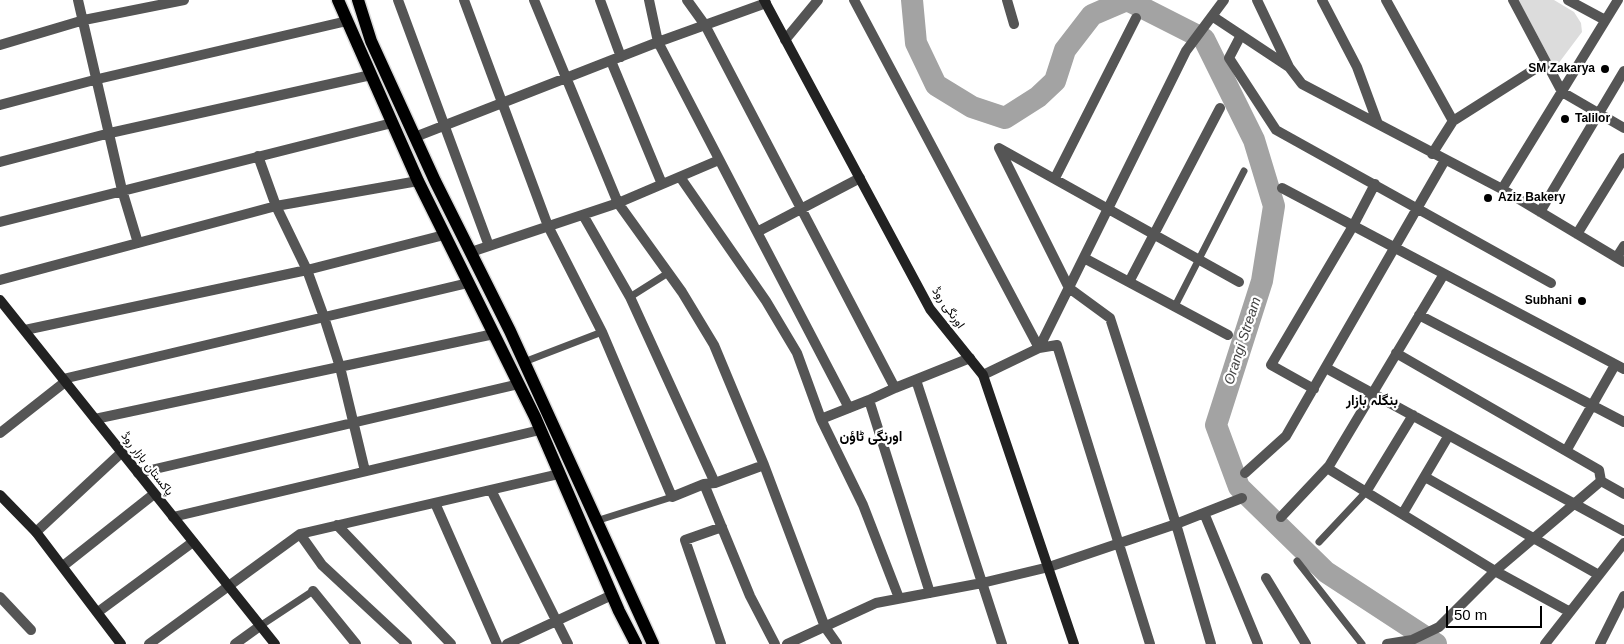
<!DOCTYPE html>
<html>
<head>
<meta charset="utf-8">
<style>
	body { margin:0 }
	#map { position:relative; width:1624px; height:644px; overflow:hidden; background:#fff; font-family:Arial,sans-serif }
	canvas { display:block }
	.scale { position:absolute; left:1446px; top:606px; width:96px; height:22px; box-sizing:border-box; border:2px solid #000; border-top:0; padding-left:6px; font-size:15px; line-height:18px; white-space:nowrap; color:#000; -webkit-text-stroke:4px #fff; paint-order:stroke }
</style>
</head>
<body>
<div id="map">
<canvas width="1624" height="644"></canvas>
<div class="scale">50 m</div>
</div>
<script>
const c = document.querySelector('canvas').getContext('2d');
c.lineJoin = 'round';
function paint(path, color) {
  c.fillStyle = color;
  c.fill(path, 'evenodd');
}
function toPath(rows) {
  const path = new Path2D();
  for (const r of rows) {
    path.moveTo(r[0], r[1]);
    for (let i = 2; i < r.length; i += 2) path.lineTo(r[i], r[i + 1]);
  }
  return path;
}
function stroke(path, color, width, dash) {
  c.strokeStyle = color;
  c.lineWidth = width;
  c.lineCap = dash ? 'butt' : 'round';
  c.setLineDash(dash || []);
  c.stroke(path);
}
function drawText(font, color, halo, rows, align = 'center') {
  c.font = font + ' Arial,Vazirmatn,sans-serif';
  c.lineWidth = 4.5;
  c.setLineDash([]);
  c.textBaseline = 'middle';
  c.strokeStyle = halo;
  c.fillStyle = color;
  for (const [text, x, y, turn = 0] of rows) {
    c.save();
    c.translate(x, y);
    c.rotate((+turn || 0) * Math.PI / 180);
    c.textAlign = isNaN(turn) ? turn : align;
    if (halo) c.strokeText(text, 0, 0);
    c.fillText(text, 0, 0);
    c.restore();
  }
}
paint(toPath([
	[1518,0,1554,0,1574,12,1581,23,1582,32,1555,68]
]), '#dcdcdc');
stroke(toPath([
	[912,0,916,43,936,85,972,107,1005,118,1038,97,1055,81,1065,50,1092,15,1127,0],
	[1127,0,1204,39,1254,140,1274,206,1262,281,1216,425,1239,487,1326,572,1436,644]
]), '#a3a3a3', 22);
const primary = toPath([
	[338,0,418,181,535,417,619,611,636,644],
	[358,0,371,41,435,181,510,331,653,644]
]);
stroke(primary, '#dbdbdb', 15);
stroke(toPath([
	[630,297,668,273],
	[1175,306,1244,171],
	[524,362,602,332],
	[596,521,672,497],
	[1319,542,1366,492],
	[1297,561,1362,644],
	[260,626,313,591]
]), '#555', 7);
stroke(toPath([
	[78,0,122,190,138,243],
	[398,0,489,246],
	[464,0,548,226,602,332,672,497,704,484,715,483,764,465,714,345,682,292,618,203,534,0],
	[600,0,621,57],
	[649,0,658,42,757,232,860,178],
	[687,0,705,25,895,388,970,358],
	[854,0,1039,348,983,375],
	[1007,0,1014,24],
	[1257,0,1289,67],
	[1322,0,1357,67,1378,124,1502,189,1624,262],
	[1386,0,1453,121,1432,154],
	[1513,0,1562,92,1624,128],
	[1568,0,1605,20],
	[1212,16,1289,67,1302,84,1378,124],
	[1241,35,1229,58,1276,130,1551,283],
	[785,40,818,0],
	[0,45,84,20,184,0],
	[611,61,662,184],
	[0,105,98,79,347,21],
	[1453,121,1546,62],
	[415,137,658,42,766,3],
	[258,156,276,206,307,270,324,317,340,367,365,471],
	[0,162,110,133,371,75],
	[680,177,766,301,797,353,821,419,869,400],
	[1055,178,1136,18],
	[1282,188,1624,369],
	[1502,189,1618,0],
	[1540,212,1624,71],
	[583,215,630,297,715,483],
	[0,222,392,123],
	[757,232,849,408],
	[1577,234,1624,158],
	[471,252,618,203,719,160],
	[1617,257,1624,246],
	[1084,258,1228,335],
	[0,280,276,206,418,181],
	[1129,282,1220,108],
	[1239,282,999,148,1069,288,1110,318,1176,524,1242,498],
	[1419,315,1624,422],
	[25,330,307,270,444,235],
	[1396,353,1599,470,1601,481],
	[1326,368,1624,531],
	[63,379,468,283],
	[916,380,1002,644],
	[895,388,869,400,930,593],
	[1314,389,1271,365,1353,226,1375,184],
	[95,419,494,334],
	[821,419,863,505,899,598],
	[0,433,65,382],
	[1566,451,1615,365],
	[764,465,825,627,837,644],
	[1327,468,1495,571,1570,612],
	[138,473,519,384],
	[1245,473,1286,436,1445,160],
	[1425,477,1599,575],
	[704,484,750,596,775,644],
	[491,490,568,644],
	[1366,492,1413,415],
	[435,503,497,644],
	[1204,513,1258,644],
	[1403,513,1449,435],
	[173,517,540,430],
	[1281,517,1329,466,1444,274],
	[337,525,451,644],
	[36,532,121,453],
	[63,566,154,494],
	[1266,578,1306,644],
	[313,591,356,644],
	[0,597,31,630],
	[98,612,193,542],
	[149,644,300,534],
	[235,644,260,626],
	[407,644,322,565,300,534,559,474],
	[507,644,612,595],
	[721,644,685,540,722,527],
	[787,644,876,603,982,583,1049,567,1176,524,1211,644],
	[1150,644,1057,345,1039,348,1186,51,1224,0],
	[1387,644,1412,640,1439,627,1495,571,1601,481,1624,494],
	[1545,644,1624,543],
	[1600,644,1624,596]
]), '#555', 10);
stroke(toPath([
	[764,0,930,309,983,375,1074,644],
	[0,300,275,644],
	[0,495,36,532,121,644]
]), '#222', 10);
stroke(primary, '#000', 12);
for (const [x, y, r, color] of [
	[1605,69,5,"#000"],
	[1565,119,5,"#000"],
	[1488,198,5,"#000"],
	[1582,301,5,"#000"]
]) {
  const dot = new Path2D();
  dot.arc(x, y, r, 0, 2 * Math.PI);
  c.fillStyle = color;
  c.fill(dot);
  stroke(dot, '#fff', 2);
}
drawText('bold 12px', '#000', '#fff', [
	["SM Zakarya",1595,69],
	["Talilor",1575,119,"left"],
	["Aziz Bakery",1498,198,"left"],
	["Subhani",1572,301]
], 'right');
drawText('12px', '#000', '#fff', [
	["اورنگی روڈ",948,308,55],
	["پاکستان بازار روڈ",147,464,52]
]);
drawText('italic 14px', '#444', '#fff', [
	["Orangi Stream",1243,341,-72]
]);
drawText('bold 14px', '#000', '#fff', [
	["بنگلہ بازار",1372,401],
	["اورنگی ٹاؤن",871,437]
]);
</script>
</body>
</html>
